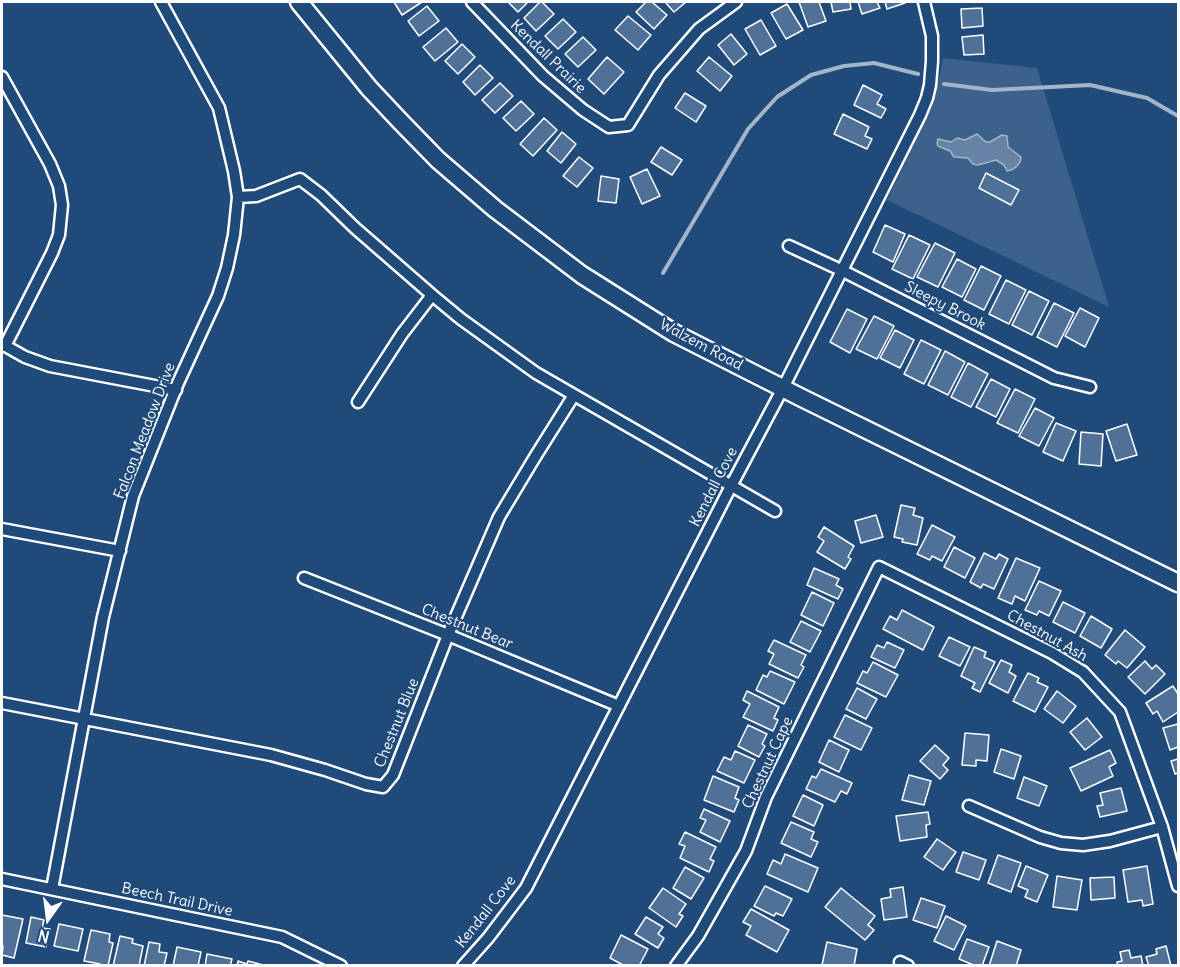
<!DOCTYPE html>
<html>
<head>
<meta charset="utf-8">
<style>
	body { margin:0 }
	#map { position:relative; width:1180px; height:967px; overflow:hidden; background:#1f4a7a; font-family:Delius,sans-serif }
	canvas { display:block }
	.frame { position:absolute; inset:0; border:3px solid #fff; pointer-events:none }
	.north { position:absolute; left:18px; top:889px; width:60px; height:60px; -webkit-text-stroke:4px #1f4a7a; paint-order:stroke; rotate:194deg; font-size:16px; font-weight:700; line-height:24px; text-align:center; color:#fff }
	.north::after { content:''; display:block; margin:auto; width:21px; height:27px; background:#fff; clip-path:polygon(50% 0,100% 100%,50% 72%,0 100%) }
</style>
</head>
<body>
<div id="map">
<canvas width="1180" height="967"></canvas>
<div class="frame"></div>
<div class="north">N</div>
</div>
<script>
const c = document.querySelector('canvas').getContext('2d');
c.lineJoin = 'round';
function paint(path, color) {
  c.fillStyle = color;
  c.fill(path, 'evenodd');
}
function toPath(rows) {
  const path = new Path2D();
  for (const r of rows) {
    path.moveTo(r[0], r[1]);
    for (let i = 2; i < r.length; i += 2) path.lineTo(r[i], r[i + 1]);
  }
  return path;
}
function stroke(path, color, width, dash) {
  c.strokeStyle = color;
  c.lineWidth = width;
  c.lineCap = dash ? 'butt' : 'round';
  c.setLineDash(dash || []);
  c.stroke(path);
}
function drawText(font, color, halo, rows, align = 'center') {
  c.font = font + ' Delius,sans-serif';
  c.lineWidth = 4.5;
  c.setLineDash([]);
  c.textBaseline = 'middle';
  c.strokeStyle = halo;
  c.fillStyle = color;
  for (const [text, x, y, turn = 0] of rows) {
    c.save();
    c.translate(x, y);
    c.rotate((+turn || 0) * Math.PI / 180);
    c.textAlign = isNaN(turn) ? turn : align;
    if (halo) c.strokeText(text, 0, 0);
    c.fillText(text, 0, 0);
    c.restore();
  }
}
paint(toPath([
	[943,58,1037,68,1109,307,887,200,931,109,938,83]
]), '#3c618b');
const water = toPath([
	[977,134,986,142,990,142,1002,135,1007,136,1008,147,1021,157,1020,162,1016,167,1011,170,1007,171,1004,165,996,160,978,165,973,164,968,158,954,157,950,151,938,146,937,144,938,139,951,142,957,138,965,140,977,134]
]);
paint(water, '#6583a4');
stroke(water, '#a3b5c8', 1.5);
stroke(toPath([
	[944,84,992,90,1090,85,1147,98,1178,116],
	[663,273,748,129,777,97,811,75,844,66,874,63,918,74]
]), '#a3b5c8', 4);
const building = toPath([
	[394,2,422,2,402,15,394,2],
	[508,2,528,2,518,12,508,2],
	[540,2,542,2,554,14,536,31,524,18,540,2],
	[646,2,652,2,667,15,654,29,636,12,646,2],
	[665,2,686,2,674,12,665,2],
	[799,2,819,2,826,21,808,27,799,2],
	[831,2,850,2,851,9,833,12,831,2],
	[858,2,877,2,880,8,862,14,858,2],
	[885,2,904,2,905,3,887,9,885,2],
	[787,4,803,30,786,39,771,13,787,4],
	[427,6,439,21,419,36,408,21,427,6],
	[982,8,983,26,962,28,961,9,982,8],
	[628,16,651,35,638,50,615,30,628,16],
	[563,19,576,32,558,49,545,36,563,19],
	[761,20,776,46,760,55,745,29,761,20],
	[446,28,458,42,435,61,423,47,446,28],
	[731,34,747,54,734,65,718,45,731,34],
	[983,35,984,54,964,55,962,37,983,35],
	[583,37,596,50,578,67,565,54,583,37],
	[462,44,475,57,458,74,445,61,462,44],
	[607,57,624,72,604,94,588,79,607,57],
	[709,57,732,76,720,91,697,71,709,57],
	[480,65,493,78,475,95,463,82,480,65],
	[500,83,513,96,495,113,482,100,500,83],
	[863,85,882,95,877,104,886,109,881,118,854,105,863,85],
	[685,93,706,106,696,122,675,108,685,93],
	[521,101,534,114,516,131,503,118,521,101],
	[843,114,869,127,865,136,872,139,867,149,834,134,843,114],
	[544,118,557,130,533,156,520,144,544,118],
	[562,132,576,144,561,163,547,151,562,132],
	[661,147,682,160,672,175,651,162,661,147],
	[579,157,593,168,577,187,563,176,579,157],
	[647,169,660,196,642,204,630,177,647,169],
	[986,173,1019,190,1011,205,979,188,986,173],
	[601,176,619,179,616,203,598,201,601,176],
	[885,225,905,234,893,262,873,252,885,225],
	[909,235,930,245,913,279,892,269,909,235],
	[935,243,955,253,938,287,917,277,935,243],
	[957,259,976,269,962,297,942,287,957,259],
	[981,266,1001,276,984,310,964,300,981,266],
	[1006,280,1026,290,1009,324,989,314,1006,280],
	[1029,291,1049,301,1032,335,1012,325,1029,291],
	[1054,303,1074,313,1057,347,1037,337,1054,303],
	[1080,308,1099,318,1085,347,1065,336,1080,308],
	[847,309,867,319,850,353,830,342,847,309],
	[874,316,894,326,877,359,856,349,874,316],
	[895,330,914,340,900,368,880,358,895,330],
	[921,340,941,350,924,384,904,374,921,340],
	[945,351,965,362,948,395,928,385,945,351],
	[968,363,988,374,971,407,951,397,968,363],
	[991,379,1010,389,996,417,976,407,991,379],
	[1015,389,1035,399,1018,433,997,423,1015,389],
	[1035,408,1054,418,1039,446,1019,436,1035,408],
	[1056,423,1076,431,1063,461,1043,452,1056,423],
	[1127,424,1137,455,1116,461,1106,431,1127,424],
	[1081,432,1103,434,1101,466,1079,464,1081,432],
	[901,505,915,508,913,515,923,518,917,545,902,542,903,539,894,537,901,505],
	[876,515,883,537,861,543,855,521,876,515],
	[932,525,955,537,942,561,932,556,930,560,917,554,932,525],
	[824,527,854,546,848,557,851,559,845,569,817,552,824,541,818,537,824,527],
	[954,547,975,558,965,578,944,567,954,547],
	[984,553,996,559,999,554,1008,559,994,589,983,584,981,588,970,582,984,553],
	[1016,558,1040,568,1025,601,1015,596,1012,604,998,598,1016,558],
	[814,568,839,579,836,585,843,589,838,599,807,585,814,568],
	[1039,581,1061,591,1049,616,1039,611,1037,615,1025,610,1039,581],
	[812,592,834,603,823,626,801,615,812,592],
	[1063,602,1085,613,1075,633,1053,622,1063,602],
	[902,610,934,627,923,650,883,629,890,616,897,620,902,610],
	[1091,616,1112,629,1101,648,1080,636,1091,616],
	[801,621,821,631,810,652,790,642,801,621],
	[1125,630,1145,647,1127,668,1118,661,1116,664,1105,655,1125,630],
	[949,637,970,647,960,666,939,656,949,637],
	[774,640,806,655,801,665,804,667,798,678,769,664,774,654,768,651,774,640],
	[887,642,904,650,895,668,871,657,877,645,884,648,887,642],
	[974,647,986,652,984,657,995,662,980,692,972,688,975,683,961,676,974,647],
	[1001,660,1012,665,1009,672,1016,676,1008,693,989,683,1001,660],
	[1145,661,1152,669,1156,665,1165,674,1145,694,1128,677,1145,661],
	[873,662,898,675,886,697,857,683,863,671,867,673,873,662],
	[770,671,795,682,784,704,756,690,763,675,767,677,770,671],
	[1028,673,1039,678,1037,682,1048,687,1035,712,1013,701,1028,673],
	[1173,686,1178,694,1178,712,1163,722,1157,711,1153,714,1146,703,1173,686],
	[857,688,877,699,866,719,846,709,857,688],
	[747,691,779,707,774,718,778,720,773,731,743,717,750,704,743,700,747,691],
	[1057,691,1076,706,1063,723,1044,709,1057,691],
	[845,715,872,728,861,750,834,737,845,715],
	[1087,718,1102,737,1085,750,1070,732,1087,718],
	[1178,724,1178,747,1170,750,1163,728,1178,724],
	[748,725,767,734,762,744,765,746,759,757,738,746,748,725],
	[965,733,989,735,987,761,976,760,976,766,962,765,965,733],
	[829,740,849,750,839,772,819,762,829,740],
	[935,745,949,758,943,765,948,770,940,779,920,761,935,745],
	[1001,749,1021,756,1014,779,994,772,1001,749],
	[1110,750,1116,763,1109,767,1113,776,1081,791,1070,768,1110,750],
	[735,751,755,760,744,783,717,771,724,757,731,760,735,751],
	[1178,759,1178,773,1175,774,1171,761,1178,759],
	[821,769,852,783,847,794,841,791,835,802,806,789,812,776,816,778,821,769],
	[909,775,931,781,924,805,902,800,909,775],
	[713,776,739,787,735,798,739,800,734,812,704,800,713,776],
	[1024,777,1047,786,1039,806,1017,798,1024,777],
	[1121,788,1127,811,1100,817,1097,806,1103,805,1100,793,1121,788],
	[803,795,823,805,814,826,793,816,803,795],
	[704,809,730,821,720,842,700,832,706,820,700,818,704,809],
	[928,812,930,824,926,825,927,837,900,841,896,816,928,812],
	[791,822,814,832,811,839,818,842,811,857,781,843,791,822],
	[685,832,716,847,710,859,714,861,709,872,680,858,685,846,679,844,685,832],
	[937,839,956,852,943,870,924,857,937,839],
	[963,852,986,860,979,880,956,872,963,852],
	[785,854,818,868,808,892,767,874,773,860,781,864,785,854],
	[998,855,1021,863,1011,892,988,883,998,855],
	[1026,866,1048,875,1037,902,1025,897,1028,890,1018,886,1026,866],
	[1147,866,1153,904,1143,906,1142,900,1128,902,1123,870,1147,866],
	[685,867,704,878,691,899,673,888,685,867],
	[1057,876,1082,880,1077,910,1053,907,1057,876],
	[1114,877,1115,898,1091,900,1090,878,1114,877],
	[765,886,792,899,783,916,776,913,774,916,754,906,765,886],
	[903,887,907,917,884,920,881,899,891,897,890,889,903,887],
	[663,888,686,904,679,914,683,916,676,927,649,908,663,888],
	[841,888,875,916,868,925,874,930,865,940,825,907,841,888],
	[921,898,945,906,937,928,913,920,921,898],
	[751,909,789,930,777,952,746,935,751,926,743,922,751,909],
	[2,915,23,919,14,958,2,955,3,946,2,946,2,915],
	[946,916,966,926,954,950,934,941,946,916],
	[31,917,44,920,42,928,50,929,46,947,26,943,31,917],
	[646,917,663,927,658,934,664,938,658,948,635,934,646,917],
	[59,924,83,929,78,951,54,946,59,924],
	[91,930,110,934,109,942,113,943,108,966,99,966,100,964,84,961,91,930],
	[621,935,648,949,639,966,625,966,610,958,621,935],
	[120,936,133,939,132,943,143,946,139,966,113,966,120,936],
	[967,939,989,947,982,966,976,966,959,959,967,939],
	[997,941,1021,950,1016,966,989,966,997,941],
	[149,942,160,944,159,952,167,953,164,966,144,966,149,942],
	[827,942,857,949,854,966,822,965,827,942],
	[1166,946,1171,966,1149,966,1146,957,1157,954,1156,949,1166,946],
	[177,947,201,952,198,966,173,966,177,947],
	[1129,950,1131,958,1141,956,1143,966,1118,966,1117,962,1122,961,1120,952,1129,950],
	[207,954,232,959,230,966,205,966,207,954],
	[238,961,247,964,248,961,263,965,237,966,238,961]
]);
paint(building, '#507197');
stroke(building, '#fff', 1.5);
const street = toPath([
	[472,2,543,76,583,110,609,127,628,125,659,75,699,29,736,2],
	[2,77,50,164,59,186,62,205,59,235,52,253,5,346],
	[238,197,256,196,300,179,321,195,355,228,432,295,461,319,536,373,775,511],
	[789,246,843,271,1054,378,1090,387],
	[2,344,25,357,50,366,176,390],
	[358,402,402,334,432,295],
	[2,529,120,551],
	[304,578,448,635,619,706],
	[2,703,271,755,325,770,366,784,383,787,393,775,448,635,499,517,535,457,574,395],
	[969,806,1040,837,1061,843,1083,845,1110,841,1162,827],
	[2,879,282,937,341,966],
	[52,889,103,617,133,496,178,383,218,296,227,268,234,235,238,197,234,171,219,108,161,2],
	[900,962,908,966],
	[463,966,488,938,526,888,731,486,783,388,920,115,927,98,930,85,932,61,932,36,924,2],
	[676,966,698,936,746,851,766,797,879,567,1052,653,1083,672,1120,712,1162,827,1178,886]
]);
const secondary = toPath([
	[299,2,369,88,400,121,438,160,495,209,582,275,674,333,802,398,1178,583]
]);
stroke(street, '#fff', 15);
stroke(secondary, '#fff', 21);
stroke(street, '#1f4a7a', 10);
stroke(secondary, '#1f4a7a', 16);
drawText('15px', '#fff', '#1f4a7a', [
	["Kendall Prairie",548,57,44],
	["Sleepy Brook",945,306,27],
	["Walzem Road",701,345,28],
	["Falcon Meadow Drive",145,431,-69],
	["Kendall Cove",714,487,-63],
	["Chestnut Bear",467,627,22],
	["Chestnut Ash",1047,636,29],
	["Chestnut Blue",397,723,-68],
	["Chestnut Cape",768,763,-65],
	["Beech Trail Drive",177,900,12],
	["Kendall Cove",486,912,-52]
]);
</script>
</body>
</html>
